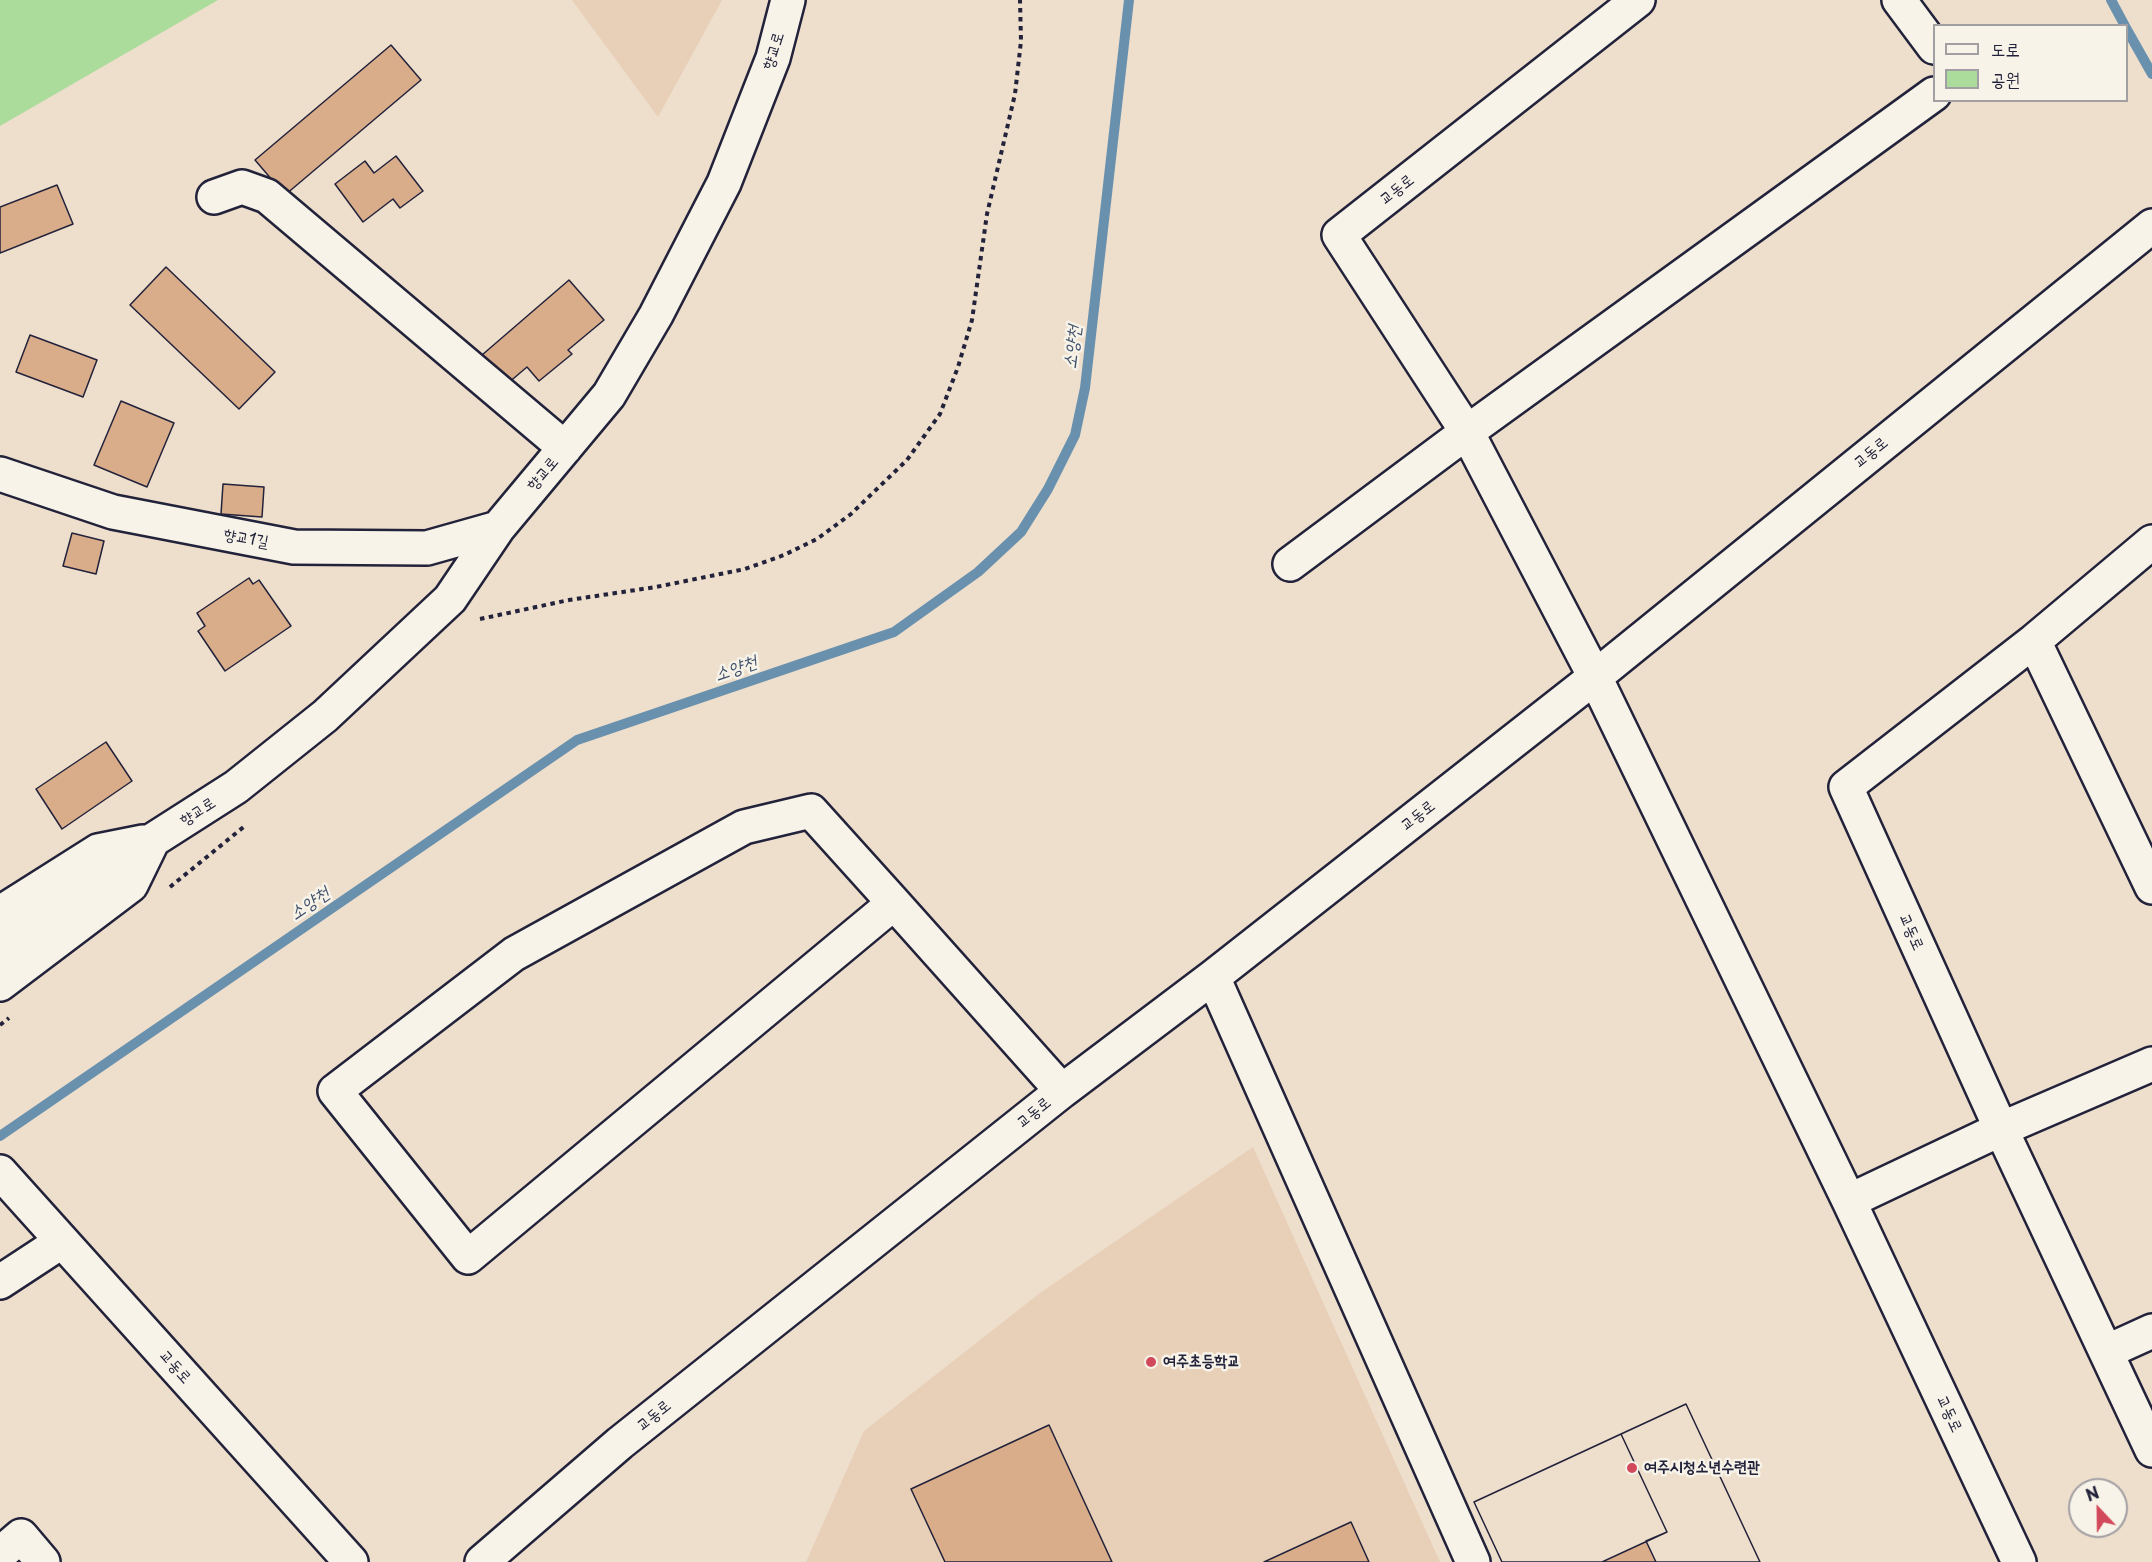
<!DOCTYPE html>
<html>
<head>
<meta charset="utf-8">
<style>
	body { margin:0 }
	#map { position:relative; width:2152px; height:1562px; overflow:hidden; background:#eedecc; font-family:"Playpen Sans","Poor Story",sans-serif }
	canvas { display:block }
	.legend { position:absolute; left:1933px; top:24px; width:195px; height:78px; box-sizing:border-box; background:#f7f3e8; border:2px solid #a29fa3; margin:0; padding:8px 10px; list-style:none; font-size:18px; color:#22223b }
	.legend li { display:flex; align-items:center; gap:12px; height:30px }
	.legend b { width:30px; border:2px solid #a29fa3 }
	.north { position:absolute; left:2068px; top:1478px; width:60px; height:60px; box-sizing:border-box; background:#f7f3e8; border:2px solid #a29fa3; border-radius:50%; rotate:338deg; font-size:16px; font-weight:700; line-height:24px; text-align:center; color:#22223b }
	.north::after { content:''; display:block; margin:auto; width:21px; height:27px; background:#d1495b; clip-path:polygon(50% 0,100% 100%,50% 72%,0 100%) }
</style>
</head>
<body>
<div id="map">
<canvas width="2152" height="1562"></canvas>
<ul class="legend">
<li><b style="height:8px;background:#f7f3e8"></b>도로</li>
<li><b style="height:16px;background:#acdc9c"></b>공원</li>
</ul>
<div class="north">N</div>
</div>
<script>
const c = document.querySelector('canvas').getContext('2d');
c.lineJoin = 'round';
function paint(path, color) {
  c.fillStyle = color;
  c.fill(path, 'evenodd');
}
function toPath(rows) {
  const path = new Path2D();
  for (const r of rows) {
    path.moveTo(r[0], r[1]);
    for (let i = 2; i < r.length; i += 2) path.lineTo(r[i], r[i + 1]);
  }
  return path;
}
function stroke(path, color, width, dash) {
  c.strokeStyle = color;
  c.lineWidth = width;
  c.lineCap = dash ? 'butt' : 'round';
  c.setLineDash(dash || []);
  c.stroke(path);
}
function drawText(font, color, halo, rows, align = 'center') {
  c.font = font + ' "Playpen Sans","Poor Story",sans-serif';
  c.lineWidth = 5;
  c.setLineDash([]);
  c.textBaseline = 'middle';
  c.strokeStyle = halo;
  c.fillStyle = color;
  for (const [text, x, y, turn = 0] of rows) {
    c.save();
    c.translate(x, y);
    c.rotate((+turn || 0) * Math.PI / 180);
    c.textAlign = isNaN(turn) ? turn : align;
    if (halo) c.strokeText(text, 0, 0);
    c.fillText(text, 0, 0);
    c.restore();
  }
}
paint(toPath([
	[572,0,722,0,658,117],
	[1253,1147,1440,1562,806,1562,864,1431,1040,1293]
]), '#e8cfb8');
paint(toPath([
	[0,0,218,0,0,126]
]), '#acdc9c');
stroke(toPath([
	[2111,0,2125,26],
	[2126,28,2152,74],
	[0,1136,577,740,894,632,978,572,1021,532,1048,489,1075,435,1085,388,1129,0]
]), '#6991ae', 10);
const building = toPath([
	[391,45,421,80,285,195,255,160,391,45],
	[396,156,423,191,400,208,393,199,363,222,335,184,365,161,374,173,396,156],
	[57,185,73,224,0,253,0,207,57,185],
	[166,267,275,372,239,409,130,305,166,267],
	[569,280,604,320,568,350,572,354,539,381,527,367,507,384,482,355,569,280],
	[30,335,97,360,83,397,16,372,30,335],
	[121,401,174,423,147,487,94,465,121,401],
	[223,484,264,487,262,517,221,514,223,484],
	[72,533,104,541,96,574,63,566,72,533],
	[249,578,253,584,259,580,291,626,225,671,198,631,205,626,197,613,249,578],
	[106,742,132,781,62,829,36,789,106,742],
	[1686,1404,1760,1562,1656,1562,1646,1541,1667,1532,1621,1434,1686,1404],
	[1686,1404,1760,1562,1502,1562,1474,1502,1686,1404],
	[1049,1425,1112,1562,945,1562,911,1489,1049,1425],
	[1621,1434,1667,1532,1602,1562,1502,1562,1474,1502,1621,1434],
	[1351,1522,1369,1562,1264,1562,1351,1522]
]);
paint(building, '#d9ad8a');
stroke(building, '#22223b', 1.5);
const minor = toPath([
	[1638,0,1339,235,1467,432,1595,677,1849,1201,2019,1562],
	[1899,0,1934,47],
	[214,197,242,187,267,196,565,448],
	[0,474,113,512,294,547,427,548,498,528],
	[2152,542,2034,641,1846,787,2001,1129,2152,1450],
	[1290,564,1467,432,1934,94],
	[2034,641,2152,887],
	[894,903,468,1257,335,1091,514,954,744,827,811,811,894,903,1062,1091],
	[0,913,98,851,143,842],
	[0,948,153,840,236,787,325,716,450,599,498,528,609,395,656,315,724,183,773,58,788,0],
	[1213,977,1473,1562],
	[0,984,131,885,151,844],
	[0,1172,351,1562],
	[1849,1201,2001,1129,2152,1064],
	[0,1282,61,1242],
	[2106,1352,2152,1331],
	[0,1554,21,1536,43,1562],
	[482,1562,620,1443,1062,1091,1213,977,1595,677,2152,226]
]);
stroke(minor, '#22223b', 38);
stroke(toPath([
	[480,619,569,600,656,587,745,569,784,555,817,539,851,514,907,460,940,414,958,367,972,320,987,214,1015,94,1021,41,1020,0],
	[170,887,246,825],
	[0,1025,9,1018]
]), '#22223b', 4, [4.5, 4.5]);
stroke(minor, '#f7f3e8', 33);
for (const [x, y, r, color] of [
	[1151,1362,6,"#d1495b"],
	[1632,1468,6,"#d1495b"]
]) {
  const dot = new Path2D();
  dot.arc(x, y, r, 0, 2 * Math.PI);
  c.fillStyle = color;
  c.fill(dot);
  stroke(dot, '#f7f3e8', 2);
}
drawText('16px', '#22223b', '#f7f3e8', [
	["향교로",774,51,-73],
	["교동로",1397,190,-38],
	["교동로",1871,453,-39],
	["향교로",543,474,-50],
	["향교1길",246,539,10],
	["향교로",198,812,-33],
	["교동로",1418,816,-38],
	["교동로",1911,932,66],
	["교동로",1034,1113,-39],
	["교동로",175,1367,48],
	["교동로",1949,1414,65],
	["교동로",654,1416,-39]
]);
drawText('bold 16px', '#22223b', '#f7f3e8', [
	["여주초등학교",1163,1362],
	["여주시청소년수련관",1644,1468]
], 'left');
drawText('italic 18px', '#40506b', '#f7f3e8', [
	["소양천",1073,347,-83],
	["소양천",736,669,-19],
	["소양천",310,904,-34]
]);
</script>
</body>
</html>
